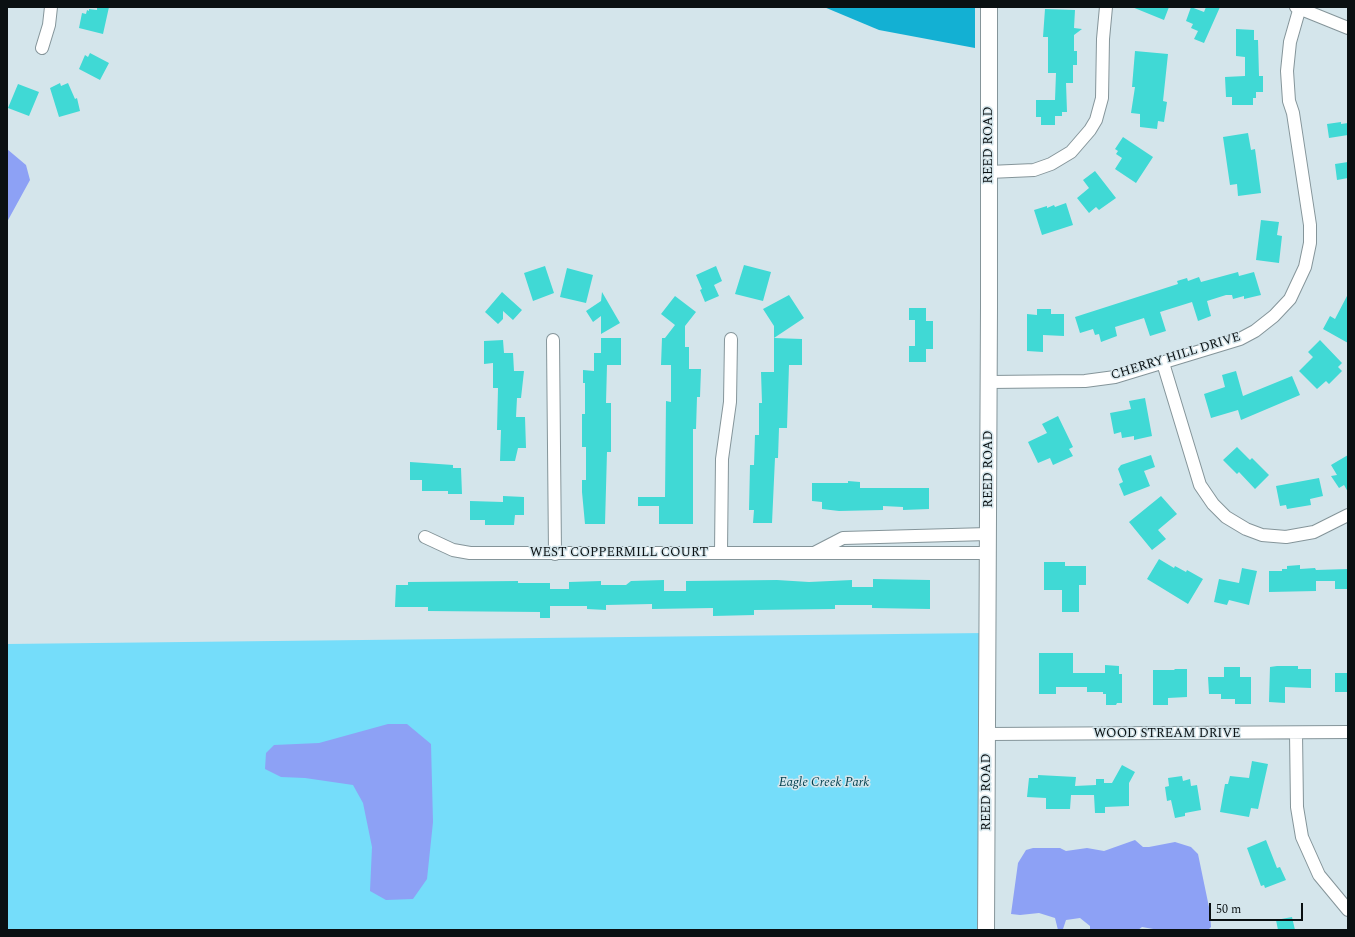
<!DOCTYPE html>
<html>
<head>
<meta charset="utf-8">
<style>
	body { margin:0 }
	#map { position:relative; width:1355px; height:937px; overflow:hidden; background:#d4e5eb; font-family:Spectral,serif }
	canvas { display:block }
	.frame { position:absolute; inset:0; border:8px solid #0a1012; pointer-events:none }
	.scale { position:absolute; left:1209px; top:903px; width:94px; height:18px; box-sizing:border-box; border:2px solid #0a1012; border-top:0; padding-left:5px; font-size:12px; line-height:14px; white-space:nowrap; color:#0a1012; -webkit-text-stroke:3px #d4e5eb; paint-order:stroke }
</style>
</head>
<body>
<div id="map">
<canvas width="1355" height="937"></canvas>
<div class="frame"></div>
<div class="scale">50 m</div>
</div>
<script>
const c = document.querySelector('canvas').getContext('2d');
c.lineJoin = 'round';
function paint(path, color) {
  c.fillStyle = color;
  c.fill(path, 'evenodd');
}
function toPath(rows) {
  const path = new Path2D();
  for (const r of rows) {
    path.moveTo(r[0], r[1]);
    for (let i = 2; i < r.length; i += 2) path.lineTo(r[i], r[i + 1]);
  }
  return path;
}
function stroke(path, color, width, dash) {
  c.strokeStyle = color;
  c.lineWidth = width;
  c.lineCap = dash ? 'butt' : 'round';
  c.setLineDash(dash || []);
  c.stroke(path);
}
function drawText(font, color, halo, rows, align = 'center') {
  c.font = font + ' Spectral,serif';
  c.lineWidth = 3;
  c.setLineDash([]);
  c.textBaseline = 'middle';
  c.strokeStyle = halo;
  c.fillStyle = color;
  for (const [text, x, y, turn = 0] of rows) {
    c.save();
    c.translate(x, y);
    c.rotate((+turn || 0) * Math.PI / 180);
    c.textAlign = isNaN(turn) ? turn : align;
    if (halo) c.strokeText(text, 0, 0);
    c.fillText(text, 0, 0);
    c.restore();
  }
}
paint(toPath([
	[985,633,984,930,7,930,7,644]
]), '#75ddfa');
paint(toPath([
	[824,7,975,7,975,48,879,30]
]), '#13b0d3');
paint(toPath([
	[7,149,26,165,30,180,7,222],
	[388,724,407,724,431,744,433,822,427,879,413,899,386,900,370,891,372,847,363,803,353,785,305,778,281,777,265,769,266,753,274,745,319,743],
	[1135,840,1143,847,1149,847,1175,842,1191,847,1198,854,1210,912,1211,927,1208,930,1159,930,1142,927,1138,930,1090,930,1090,926,1080,918,1066,920,1063,929,1058,930,1055,918,1039,913,1020,915,1011,914,1018,863,1026,850,1033,848,1060,848,1066,851,1087,848,1104,851]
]), '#8da1f5');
paint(toPath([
	[97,7,109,7,103,34,79,28,82,13,86,14,87,10,89,11,89,9,97,10],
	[1132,7,1169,7,1164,20],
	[1191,7,1204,12,1206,7,1220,7,1204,43,1194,39,1198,31,1191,28,1193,24,1186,21],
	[1045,9,1075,10,1074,28,1082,29,1074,35,1074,51,1077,51,1077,65,1073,65,1073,83,1066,83,1067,112,1062,112,1062,116,1055,116,1055,125,1041,125,1041,117,1036,117,1036,100,1055,100,1056,73,1048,73,1048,37,1043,37],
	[1236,29,1254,30,1254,40,1258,40,1259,76,1263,76,1263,92,1256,92,1256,98,1253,98,1253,105,1232,105,1232,97,1226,97,1225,77,1245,76,1245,57,1236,56],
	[1135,51,1168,54,1163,101,1167,102,1164,122,1158,121,1157,129,1140,127,1140,114,1131,113,1135,87,1132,87],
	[90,53,109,63,100,80,79,69,85,55,88,57],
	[60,83,61,86,68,83,75,99,77,98,80,111,59,117,50,88],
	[18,84,39,92,29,116,8,108],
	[1341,122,1341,124,1348,123,1348,135,1329,138,1327,124],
	[1248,133,1251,150,1255,149,1261,193,1238,196,1237,184,1230,185,1223,137],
	[1123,137,1153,157,1136,183,1115,169,1122,158,1116,154,1118,151,1115,149],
	[1348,162,1348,178,1337,180,1335,164],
	[1095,171,1116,198,1099,210,1096,207,1089,213,1077,198,1089,188,1083,180],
	[1066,203,1073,225,1042,235,1034,210,1047,206,1047,208,1054,205,1055,207],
	[1261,220,1279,222,1277,235,1282,236,1279,263,1256,260],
	[744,265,771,272,763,301,735,294],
	[545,266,554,293,533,301,524,273],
	[716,266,722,281,714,285,719,296,705,302,700,290,702,289,696,275],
	[567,268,593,275,586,303,560,297],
	[1238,272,1239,276,1254,272,1261,295,1244,299,1244,296,1233,299,1232,295,1226,295,1207,301,1211,316,1198,321,1192,302,1160,312,1166,331,1150,336,1144,318,1115,327,1117,336,1101,342,1099,334,1095,335,1093,329,1080,333,1075,317,1178,284,1177,281,1187,278,1188,281,1199,277,1201,282],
	[502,292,522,310,513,320,503,311,503,319,498,324,485,312],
	[602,292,620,323,601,334,601,316,593,322,586,311,601,301],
	[1348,294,1348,343,1323,329,1330,316,1335,319],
	[789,295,804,318,774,338,774,326,763,309],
	[675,296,696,312,685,326,685,347,689,347,689,369,701,369,700,397,697,397,696,429,693,429,693,524,659,524,659,506,638,506,638,497,665,497,666,401,671,402,671,365,661,365,662,338,665,338,675,325,661,314],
	[909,308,926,308,926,321,933,321,933,349,926,349,926,362,909,362,909,346,915,346,915,320,909,320],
	[1037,309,1051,309,1051,314,1064,314,1064,336,1043,335,1043,352,1027,351,1027,314,1037,315],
	[601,338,621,338,621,365,607,365,606,403,611,403,611,452,607,452,605,524,585,524,582,492,582,480,586,480,586,447,582,447,582,414,585,414,585,383,583,383,583,370,594,371,594,353,601,353],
	[774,338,802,339,802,365,789,365,787,428,779,428,778,458,775,458,772,523,753,523,754,510,749,510,750,465,754,465,755,435,759,435,759,403,762,403,761,372,774,372],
	[503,340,504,353,513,353,514,371,524,371,521,398,517,398,516,417,525,417,526,448,518,448,515,461,500,461,501,430,497,430,498,388,493,388,493,363,484,364,484,341],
	[1320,340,1342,363,1338,367,1342,371,1329,384,1326,381,1317,389,1299,371,1313,357,1308,352],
	[1236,371,1243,396,1292,376,1300,395,1241,420,1238,410,1211,418,1204,394,1225,387,1222,375],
	[1145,398,1152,436,1134,440,1134,436,1122,438,1121,432,1114,434,1110,413,1131,409,1129,401],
	[1058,416,1073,447,1069,449,1073,456,1053,465,1050,458,1038,463,1028,442,1047,433,1042,424],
	[1237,447,1250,460,1252,458,1269,475,1255,489,1239,472,1237,474,1223,460],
	[1151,455,1155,467,1144,471,1150,486,1124,496,1119,484,1123,482,1118,469,1121,465],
	[1348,455,1348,492,1344,485,1339,488,1331,476,1337,475,1331,465],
	[410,462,453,465,453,468,461,468,462,494,448,494,448,491,422,491,422,480,410,480],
	[1319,478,1323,496,1310,499,1311,505,1287,509,1286,505,1280,506,1276,486],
	[848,481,860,482,860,488,929,488,929,509,903,510,903,507,883,506,883,510,839,511,822,509,822,502,812,501,812,483,848,483],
	[503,496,524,497,524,515,515,515,514,525,485,525,485,520,470,520,470,501,503,502],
	[1161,496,1177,514,1158,530,1166,539,1152,550,1129,522],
	[1159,559,1174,568,1175,566,1186,572,1187,570,1203,579,1188,604,1147,579],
	[1044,562,1065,562,1065,566,1086,566,1086,585,1079,585,1079,612,1062,612,1062,590,1044,590],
	[1300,565,1300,569,1315,568,1316,570,1348,569,1348,589,1335,589,1335,581,1316,581,1316,591,1269,592,1269,571,1282,571,1282,569,1287,569,1287,566],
	[1242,568,1257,571,1249,605,1229,600,1227,605,1214,602,1219,579,1239,583],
	[873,579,930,580,930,609,872,608,872,605,835,605,835,609,754,610,754,615,713,616,713,608,652,609,652,604,606,605,606,610,587,609,587,606,550,606,550,618,540,618,540,612,428,611,428,607,395,607,396,585,408,585,408,582,518,581,518,583,550,583,550,589,569,589,569,582,601,581,601,585,626,585,631,581,664,580,664,591,686,591,686,581,777,580,809,582,852,580,852,587,873,587],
	[1039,653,1073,653,1073,673,1105,673,1105,665,1119,666,1119,674,1122,674,1122,703,1117,703,1116,705,1106,705,1106,694,1103,694,1103,692,1087,692,1087,687,1056,687,1056,694,1039,694],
	[1277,666,1298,666,1298,669,1311,669,1311,688,1285,687,1285,703,1269,702,1270,667],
	[1224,667,1240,667,1240,677,1251,677,1251,704,1235,704,1235,699,1221,699,1221,694,1209,694,1208,677,1224,677],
	[1174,669,1187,669,1187,697,1168,698,1168,705,1153,705,1153,670,1175,670],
	[1335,673,1348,673,1348,692,1335,692],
	[1252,761,1268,764,1258,809,1251,808,1249,817,1220,812,1225,784,1228,784,1230,776,1249,778],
	[1122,765,1135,772,1129,783,1129,806,1105,807,1105,813,1095,813,1094,795,1071,795,1070,809,1046,809,1046,798,1027,797,1029,778,1038,778,1038,775,1076,777,1075,786,1096,785,1096,779,1104,779,1104,785,1104,783,1112,783],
	[1182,776,1183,781,1190,779,1191,786,1197,785,1201,810,1185,813,1185,816,1175,818,1171,800,1167,801,1165,787,1169,786,1168,778],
	[1266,840,1277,868,1280,867,1286,880,1265,888,1264,885,1261,886,1247,848],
	[1292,917,1295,930,1278,930,1276,920]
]), '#40d9d5');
const minor = toPath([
	[1296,7,1348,28],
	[42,48,49,25,51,7],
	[989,172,1034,170,1051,164,1071,152,1090,130,1096,120,1102,98,1103,39,1106,7],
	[553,340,555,554],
	[1163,363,1200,485,1213,504,1226,517,1246,529,1262,535,1286,537,1314,532,1348,515],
	[989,382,1085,381,1115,377,1240,339,1255,331,1274,316,1290,299,1305,267,1310,243,1310,225,1293,113,1289,101,1287,71,1290,42,1300,7],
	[425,537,453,550,470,553,988,553],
	[721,552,722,459,730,402,731,339],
	[816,552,843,538,988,534],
	[1296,733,1297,807,1302,837,1319,875,1348,910],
	[987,734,1348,732]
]);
const secondary = toPath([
	[986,930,989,307,989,7]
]);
stroke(minor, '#85959a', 14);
stroke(secondary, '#85959a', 18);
stroke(minor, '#fff', 12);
stroke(secondary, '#fff', 16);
drawText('13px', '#0a1012', '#d4e5eb', [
	["REED ROAD",989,145,-90],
	["CHERRY HILL DRIVE",1176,357,-17],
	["REED ROAD",989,469,-90],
	["WEST COPPERMILL COURT",619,553],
	["WOOD STREAM DRIVE",1167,734],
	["REED ROAD",987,792,-90]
]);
drawText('italic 13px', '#003e4d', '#d4e5eb', [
	["Eagle Creek Park",824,783]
]);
</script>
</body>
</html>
